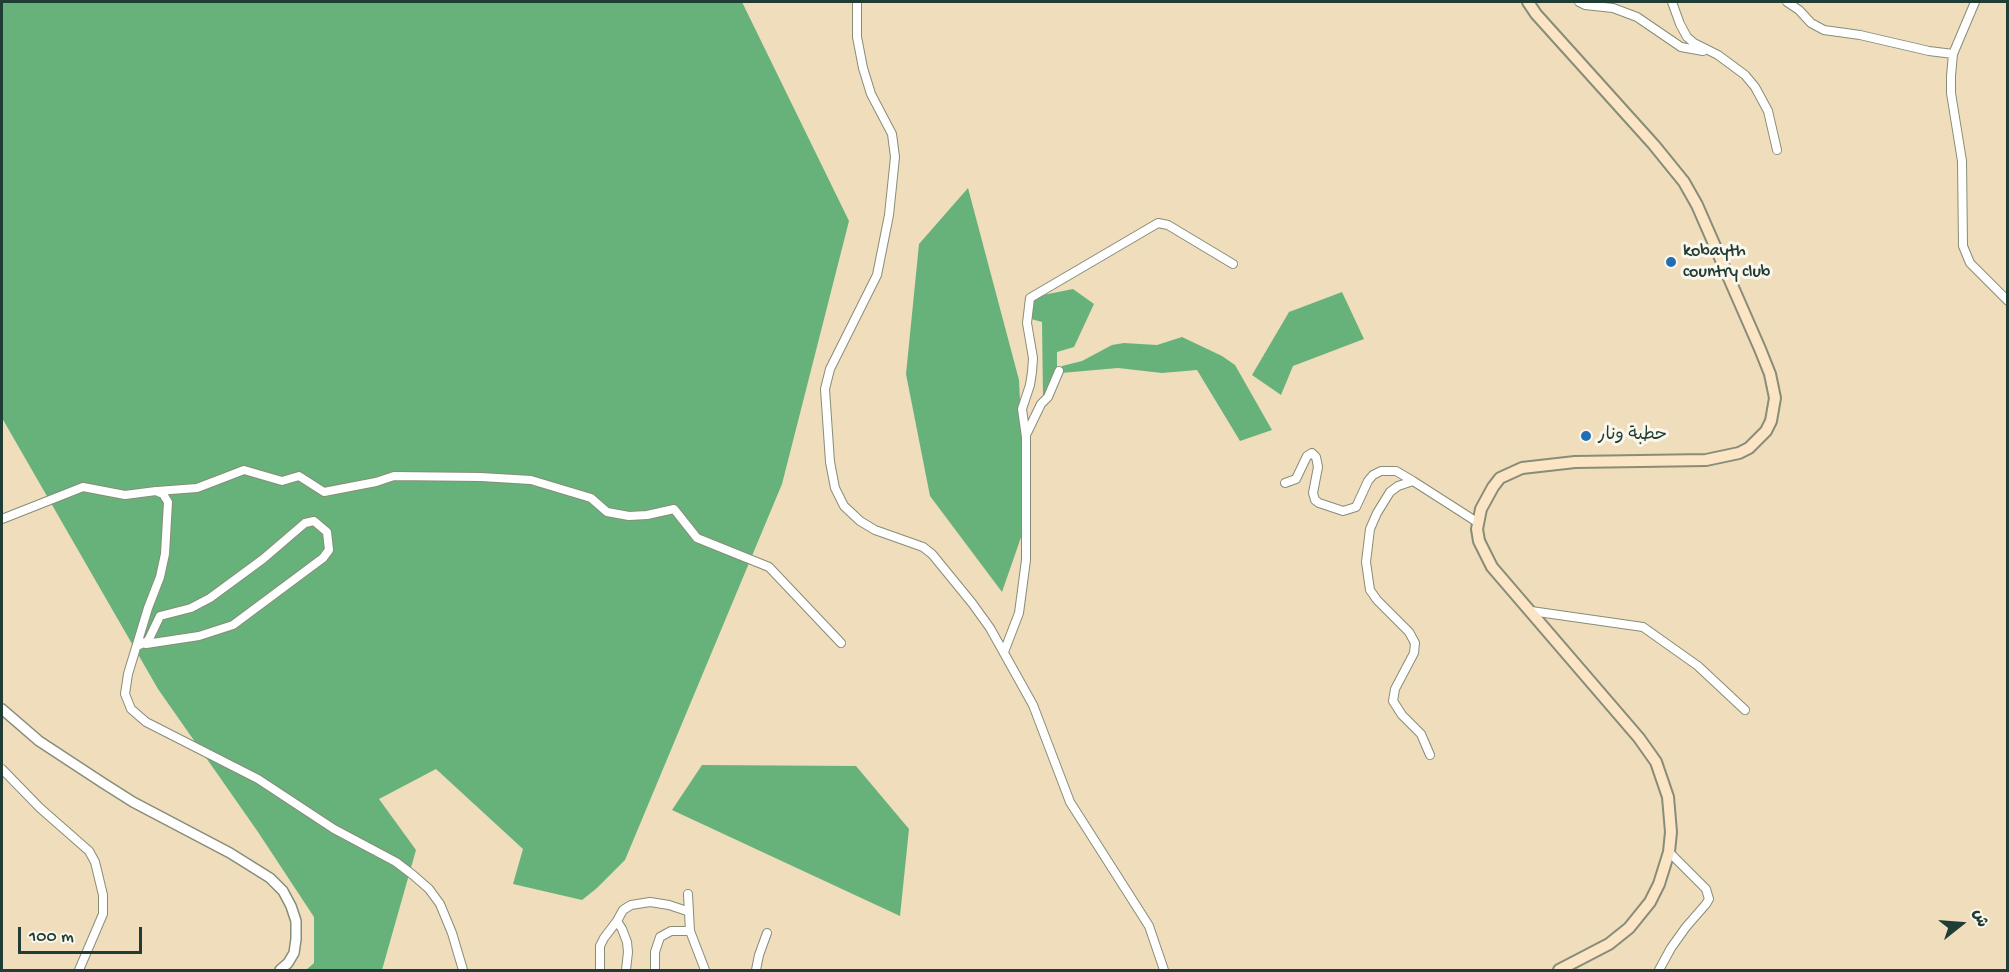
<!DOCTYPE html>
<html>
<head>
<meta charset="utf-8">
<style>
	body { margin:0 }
	#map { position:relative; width:2009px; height:972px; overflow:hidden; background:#efddbc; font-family:"Gochi Hand","Playpen Sans Arabic",sans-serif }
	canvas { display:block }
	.frame { position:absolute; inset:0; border:3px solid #1f3d34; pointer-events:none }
	.north { position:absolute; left:1931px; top:894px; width:60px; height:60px; -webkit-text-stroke:4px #fbf7ec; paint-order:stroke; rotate:73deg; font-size:16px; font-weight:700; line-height:24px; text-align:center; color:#1f3d34 }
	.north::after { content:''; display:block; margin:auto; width:21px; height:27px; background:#1f3d34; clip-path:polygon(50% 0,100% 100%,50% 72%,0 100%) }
	.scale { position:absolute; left:18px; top:927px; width:124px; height:27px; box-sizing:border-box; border:3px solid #1f3d34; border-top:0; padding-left:8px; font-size:18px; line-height:21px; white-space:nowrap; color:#1f3d34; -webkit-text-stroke:4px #fbf7ec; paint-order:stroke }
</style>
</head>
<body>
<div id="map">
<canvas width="2009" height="972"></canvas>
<div class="frame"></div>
<div class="north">ش</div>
<div class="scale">100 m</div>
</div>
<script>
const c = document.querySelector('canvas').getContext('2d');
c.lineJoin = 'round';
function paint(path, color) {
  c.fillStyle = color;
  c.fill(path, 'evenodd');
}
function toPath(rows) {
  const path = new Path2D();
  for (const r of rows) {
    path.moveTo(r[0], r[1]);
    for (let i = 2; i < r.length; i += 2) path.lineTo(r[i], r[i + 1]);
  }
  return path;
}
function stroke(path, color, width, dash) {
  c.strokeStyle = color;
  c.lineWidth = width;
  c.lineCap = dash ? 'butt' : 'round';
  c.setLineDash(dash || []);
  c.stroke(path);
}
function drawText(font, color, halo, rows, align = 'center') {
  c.font = font + ' "Gochi Hand","Playpen Sans Arabic",sans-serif';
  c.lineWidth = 6;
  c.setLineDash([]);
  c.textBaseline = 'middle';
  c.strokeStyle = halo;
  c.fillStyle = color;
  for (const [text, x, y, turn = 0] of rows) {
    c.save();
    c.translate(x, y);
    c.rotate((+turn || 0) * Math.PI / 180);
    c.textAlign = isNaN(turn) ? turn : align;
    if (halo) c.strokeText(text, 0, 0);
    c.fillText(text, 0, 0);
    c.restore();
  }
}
paint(toPath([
	[2,2,742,2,849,221,782,484,625,860,597,888,582,900,513,884,523,849,436,769,379,799,416,850,382,970,306,970,314,963,314,917,258,832,158,689,2,418],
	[968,188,1019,380,1026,523,1002,592,930,496,906,374,919,244],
	[1073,289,1094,304,1074,347,1057,352,1057,385,1043,397,1042,322,1031,319,1028,298],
	[1342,292,1364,339,1293,366,1281,395,1252,375,1289,312],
	[1182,337,1222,356,1235,365,1272,430,1240,441,1197,370,1162,373,1118,368,1061,373,1062,366,1082,361,1112,345,1124,343,1157,345],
	[702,765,856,766,909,829,900,916,672,810]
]), '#67b27b');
const minor = toPath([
	[857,2,857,37,863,68,871,94,892,134,895,157,889,215,877,275,830,369,825,389,830,462,835,488,844,506,860,521,875,530,923,547,932,554,972,603,990,628,1033,705,1070,802,1149,926,1164,970],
	[1579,2,1585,5,1613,8,1637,17,1681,47,1703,51],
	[1672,2,1680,24,1687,37,1694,43,1718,55,1745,75,1755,87,1768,111,1777,150],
	[1787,2,1799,10,1811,23,1824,30,1860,35,1929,51,1953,54],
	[1975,2,1953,54,1951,76,1951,93,1962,161,1963,246,1970,263,2008,301],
	[1026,435,1041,404,1048,397,1059,371],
	[1285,483,1296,479,1307,456,1312,453,1316,457,1318,467,1313,493,1315,500,1319,503,1343,511,1356,507,1368,481,1373,475,1381,471,1396,471,1413,481],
	[157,491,197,488,244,470,282,481,299,476,324,492,376,482,394,476,481,477,531,480,591,498,607,512,629,516,647,515,674,509,697,538,769,567,841,643],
	[2,519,83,487,125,495,156,491,163,494,168,502,165,554,160,577,148,608,128,674,125,694,131,709,146,722,258,779,334,829,396,862,413,875,429,889,440,904,452,933,463,970],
	[1531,611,1643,627,1698,666,1745,710],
	[137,646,148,641,160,616,191,608,210,598,263,559,305,523,314,521,327,532,329,550,323,558,233,625,199,636,146,644],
	[1004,652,1019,613,1026,560,1026,437,1022,409,1030,385,1032,372,1033,358,1027,323,1030,298,1158,223,1168,225,1233,264],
	[1430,755,1421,734,1402,715,1393,701,1395,689,1414,653,1415,643,1409,632,1377,600,1370,590,1366,562,1370,529,1377,513,1390,492,1398,486,1413,481,1477,522],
	[2,769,40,808,89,851,95,862,103,895,103,914,79,970],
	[688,894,690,931,705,970],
	[600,970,600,946,604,938,617,921],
	[626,970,628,952,627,942,622,929,617,921,623,910,631,905,650,902,669,905,687,911],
	[655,970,655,952,660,937,671,931,690,931],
	[756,970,759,955,767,933],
	[1659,970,1671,948,1686,927,1706,904,1709,899,1706,889,1669,852]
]);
const tertiary = toPath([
	[2,709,39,741,103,783,133,802,230,853,270,878,283,891,291,906,296,921,296,939,294,953,288,963,280,970]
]);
const secondary = toPath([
	[1528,2,1536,14,1654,145,1684,182,1697,205,1760,349,1770,374,1775,398,1771,421,1766,431,1749,448,1739,453,1706,460,1575,462,1522,468,1500,478,1493,487,1481,509,1477,529,1479,541,1492,567,1639,738,1656,762,1668,797,1671,832,1669,852,1659,884,1650,902,1629,928,1609,944,1559,970]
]);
stroke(minor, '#878d78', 10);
stroke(tertiary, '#878d78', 12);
stroke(secondary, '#878d78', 14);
stroke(minor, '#fff', 8);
stroke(tertiary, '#fff', 9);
stroke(secondary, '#fce5c4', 10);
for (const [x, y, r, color] of [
	[1671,262,6,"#1f6fb2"],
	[1586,436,6,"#1f6fb2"]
]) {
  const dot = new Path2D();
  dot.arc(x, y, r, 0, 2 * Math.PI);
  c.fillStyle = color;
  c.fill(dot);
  stroke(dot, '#fbf7ec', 2);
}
drawText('18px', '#1f3d34', '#fbf7ec', [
	["kobayth",1683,252],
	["country club",1683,273],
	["حطبة ونار",1598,436]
], 'left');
</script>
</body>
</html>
